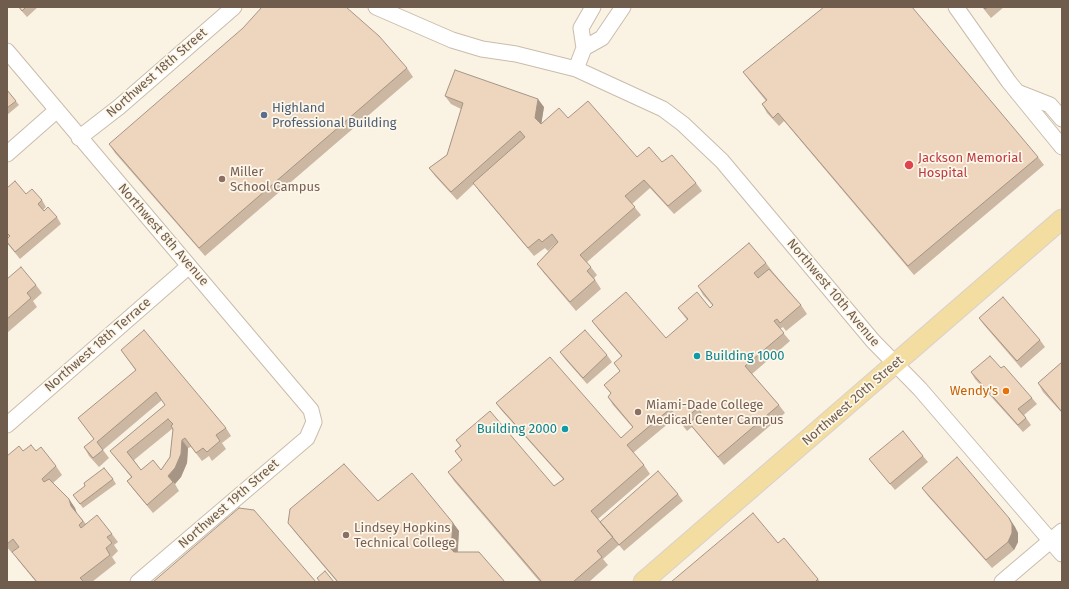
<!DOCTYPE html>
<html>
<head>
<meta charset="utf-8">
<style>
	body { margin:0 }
	#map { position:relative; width:1069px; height:589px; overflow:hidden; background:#faf3e4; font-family:"Fira Sans",sans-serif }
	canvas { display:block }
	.frame { position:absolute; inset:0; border:8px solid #705c4c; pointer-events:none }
</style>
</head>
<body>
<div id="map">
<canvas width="1069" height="589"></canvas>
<div class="frame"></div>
</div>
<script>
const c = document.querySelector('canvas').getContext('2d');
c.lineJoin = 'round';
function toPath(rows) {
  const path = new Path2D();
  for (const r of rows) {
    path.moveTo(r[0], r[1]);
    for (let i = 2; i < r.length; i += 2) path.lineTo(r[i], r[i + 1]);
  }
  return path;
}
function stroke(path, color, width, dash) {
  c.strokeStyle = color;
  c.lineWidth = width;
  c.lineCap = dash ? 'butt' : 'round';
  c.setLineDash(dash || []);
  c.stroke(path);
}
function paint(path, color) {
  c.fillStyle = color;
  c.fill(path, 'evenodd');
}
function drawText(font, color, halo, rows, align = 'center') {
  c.font = font + ' "Fira Sans",sans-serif';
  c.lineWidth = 3.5;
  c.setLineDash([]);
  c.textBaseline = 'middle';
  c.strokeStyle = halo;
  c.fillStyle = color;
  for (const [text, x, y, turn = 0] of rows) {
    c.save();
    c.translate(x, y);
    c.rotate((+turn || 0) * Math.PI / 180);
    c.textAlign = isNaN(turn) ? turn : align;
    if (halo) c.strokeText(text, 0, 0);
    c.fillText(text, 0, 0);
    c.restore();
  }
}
const minor = toPath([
	[376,7,452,40,482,49,516,54,576,69,663,109,683,124,722,161,873,341,920,389,1062,554],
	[956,7,1009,82,1062,147],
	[584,48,602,38,623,7],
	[7,51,311,410,314,422,307,438,138,582],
	[576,69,584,48,581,28,593,7],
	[1017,92,1050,105,1062,119],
	[79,138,119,107,234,7],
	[7,154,57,110],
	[7,425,189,266],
	[1002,582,1062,531]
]);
const major = toPath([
	[643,582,1062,219]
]);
stroke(minor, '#cabcab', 17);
stroke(major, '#d7d1cd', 21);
stroke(minor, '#fff', 15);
stroke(major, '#f3dda1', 19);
paint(toPath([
	[18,7,38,7,27,17],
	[982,7,1004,7,991,18],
	[407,68,413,77,205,256,115,153,109,144],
	[743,72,1038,157,1044,165,914,275,784,121,779,126,767,113,762,104,766,101,749,80],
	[7,90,19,105,7,115],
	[445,96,544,107,541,124,568,118,637,157,662,162,696,183,702,191,674,214,650,188,632,204,641,215,587,262,597,275,594,278,601,289,576,311,543,272,537,264,557,242,548,251,545,248,534,256,479,191,474,184,457,200,435,176,429,168,447,155,461,109,451,104],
	[7,188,26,194,42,200,46,207,43,210,44,211,57,217,61,224,20,259,7,243,9,237,7,234],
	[766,263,772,271,801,305,807,314,786,331,783,327,780,329,790,341,752,374,779,405,785,413,724,465,692,427,687,431,676,417,633,453,644,465,650,474,598,519,600,522,678,494,683,501,624,551,619,545,603,559,608,565,589,582,540,582,454,481,448,472,462,461,455,451,460,446,456,440,554,486,563,479,502,411,496,403,621,438,633,428,613,405,608,397,611,394,604,385,620,371,614,363,622,357,598,329,592,321,666,338,687,320,678,308,710,308,713,306,703,295,698,286],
	[7,279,36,285,42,293,33,301,37,307,7,333],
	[979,318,1040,340,1045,347,1021,368,984,325],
	[121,350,226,428,231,436,222,443,226,449,212,461,209,456,202,461,191,447,188,448,187,463,181,477,175,484,179,491,153,513,133,489,127,481,131,477,110,451,165,405,162,400,103,450,109,458,99,467,89,456,84,447,94,439,78,418,136,371],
	[172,429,173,430,170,457,161,470,141,470,134,460],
	[560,352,607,355,612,362,587,384,565,359],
	[1062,362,1062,413,1043,392,1038,383],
	[1001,368,1032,398,1037,404,1024,415,1031,425,1023,432,975,379,971,372],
	[36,451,56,466,62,475,53,483,69,499,75,508,77,513,86,524,112,534,118,542,114,545,118,551,112,557,116,563,92,582,36,582,18,560,13,552,12,553,7,547,7,456],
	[923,456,928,462,895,490,874,465,869,459],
	[113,479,116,484,83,508,73,495],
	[922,488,1009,518,1015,527,1018,533,1018,542,1014,550,992,568,928,496],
	[378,501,453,523,459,531,458,552,505,582,337,582,294,531,288,523],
	[778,543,818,579,820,582,671,582]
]), '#ccb7a3');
paint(toPath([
	[538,99,544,107,541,126,535,118],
	[182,440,188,448,187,463,181,477,175,484,168,476],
	[69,499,75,508,77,514,71,506],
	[1009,518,1015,527,1018,533,1018,542,1014,550,1008,542],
	[453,523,459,531,457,557,451,549]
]), '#a69585');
const building = toPath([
	[19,7,26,7,22,11,19,7],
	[262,7,346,7,379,36,407,68,199,248,109,144,243,28,262,7],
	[824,7,912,7,1038,157,908,266,778,113,773,118,762,104,767,100,743,72,824,7],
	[983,7,988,7,985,9,983,7],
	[455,70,538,99,535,118,541,124,559,108,568,118,588,101,637,157,649,147,662,162,672,155,696,183,668,206,644,180,625,196,635,207,580,255,591,267,587,271,595,280,570,302,537,264,558,242,552,234,542,242,539,239,528,248,473,183,525,137,520,131,451,192,429,168,447,155,463,103,445,96,455,70],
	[7,90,16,101,7,108,7,90],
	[15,181,26,194,32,189,42,200,38,204,44,211,48,207,57,217,15,252,7,242,7,239,10,236,7,233,7,188,15,181],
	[749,243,766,263,754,273,758,278,769,269,801,305,780,323,777,319,774,321,784,333,745,366,779,405,718,457,689,423,701,413,698,408,681,422,670,409,627,445,644,465,591,511,613,537,597,551,602,557,573,582,542,582,448,472,462,460,455,451,461,446,456,440,490,411,554,486,564,479,496,403,550,357,621,438,633,427,608,397,611,393,604,385,620,371,614,363,622,356,592,321,626,292,666,338,688,319,678,308,697,292,710,308,713,305,698,286,749,243],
	[21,267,36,285,27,293,31,298,7,319,7,279,21,267],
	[1003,297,1040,340,1017,361,979,318,1003,297],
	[144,330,226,428,216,435,220,441,207,452,203,448,196,453,185,438,182,440,181,454,175,468,168,476,173,482,147,505,127,481,132,477,110,451,165,405,156,392,97,442,103,450,93,458,84,447,94,439,78,418,136,370,121,350,144,330],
	[168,419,173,424,171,426,173,429,170,457,161,470,153,460,141,470,127,452,168,419],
	[585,330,607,355,583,378,560,352,585,330],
	[990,356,1001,368,1004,366,1032,398,1018,409,1026,418,1018,425,971,372,990,356],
	[1062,362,1062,412,1038,383,1062,362],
	[903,431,923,456,890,484,869,459,903,431],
	[31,445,36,451,41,447,56,466,42,479,44,482,49,479,69,499,71,506,83,521,79,525,81,528,97,515,112,534,107,537,112,543,106,548,110,555,80,578,83,581,82,582,37,582,12,552,19,547,13,539,7,544,7,456,19,446,23,451,31,445],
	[957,457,1009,518,1012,524,1012,533,1008,542,986,560,922,488,957,457],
	[344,464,378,501,412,473,453,523,451,549,454,552,479,552,505,582,338,582,288,523,290,509,344,464],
	[104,468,113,479,80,504,73,495,85,486,84,483,104,468],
	[658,471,678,494,619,545,600,522,658,471],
	[239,508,254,510,316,582,153,582,239,508],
	[753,513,778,543,784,538,818,579,815,582,671,582,753,513],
	[325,571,334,582,320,582,317,578,325,571]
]);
paint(building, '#edd5be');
stroke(building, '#a69585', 1);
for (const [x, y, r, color] of [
	[264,115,4,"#5c6f8a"],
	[909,165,5,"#e0444e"],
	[222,179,4,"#8d6e63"],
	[697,356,4,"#0f9aa8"],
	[1006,391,4,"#e8710a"],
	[638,412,4,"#8d6e63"],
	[565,429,4,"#0f9aa8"],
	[346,535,4,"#8d6e63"]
]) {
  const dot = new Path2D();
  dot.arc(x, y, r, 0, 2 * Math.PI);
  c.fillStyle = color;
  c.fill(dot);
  stroke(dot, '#fdf7e9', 1.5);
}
drawText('13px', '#705c4c', '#fdf7e9', [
	["Northwest 18th Street",157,73,-41],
	["Northwest 8th Avenue",163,235,49],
	["Northwest 10th Avenue",833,293,50],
	["Northwest 18th Terrace",98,345,-41],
	["Northwest 20th Street",853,401,-41],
	["Northwest 19th Street",229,504,-41]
]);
drawText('13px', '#4e5e75', '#fdf7e9', [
	["Highland",272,108],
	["Professional Building",272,123]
], 'left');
drawText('13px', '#be3a42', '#fdf7e9', [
	["Jackson Memorial",918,158],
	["Hospital",918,173]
], 'left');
drawText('13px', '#785e54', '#fdf7e9', [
	["Miller",230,172],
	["School Campus",230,187],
	["Miami-Dade College",646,405],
	["Medical Center Campus",646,420],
	["Lindsey Hopkins",354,528],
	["Technical College",354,543]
], 'left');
drawText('13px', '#0d838f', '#fdf7e9', [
	["Building 1000",705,356],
	["Building 2000",557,429,"right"]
], 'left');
drawText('13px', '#c56008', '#fdf7e9', [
	["Wendy's",998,391]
], 'right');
</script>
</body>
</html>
